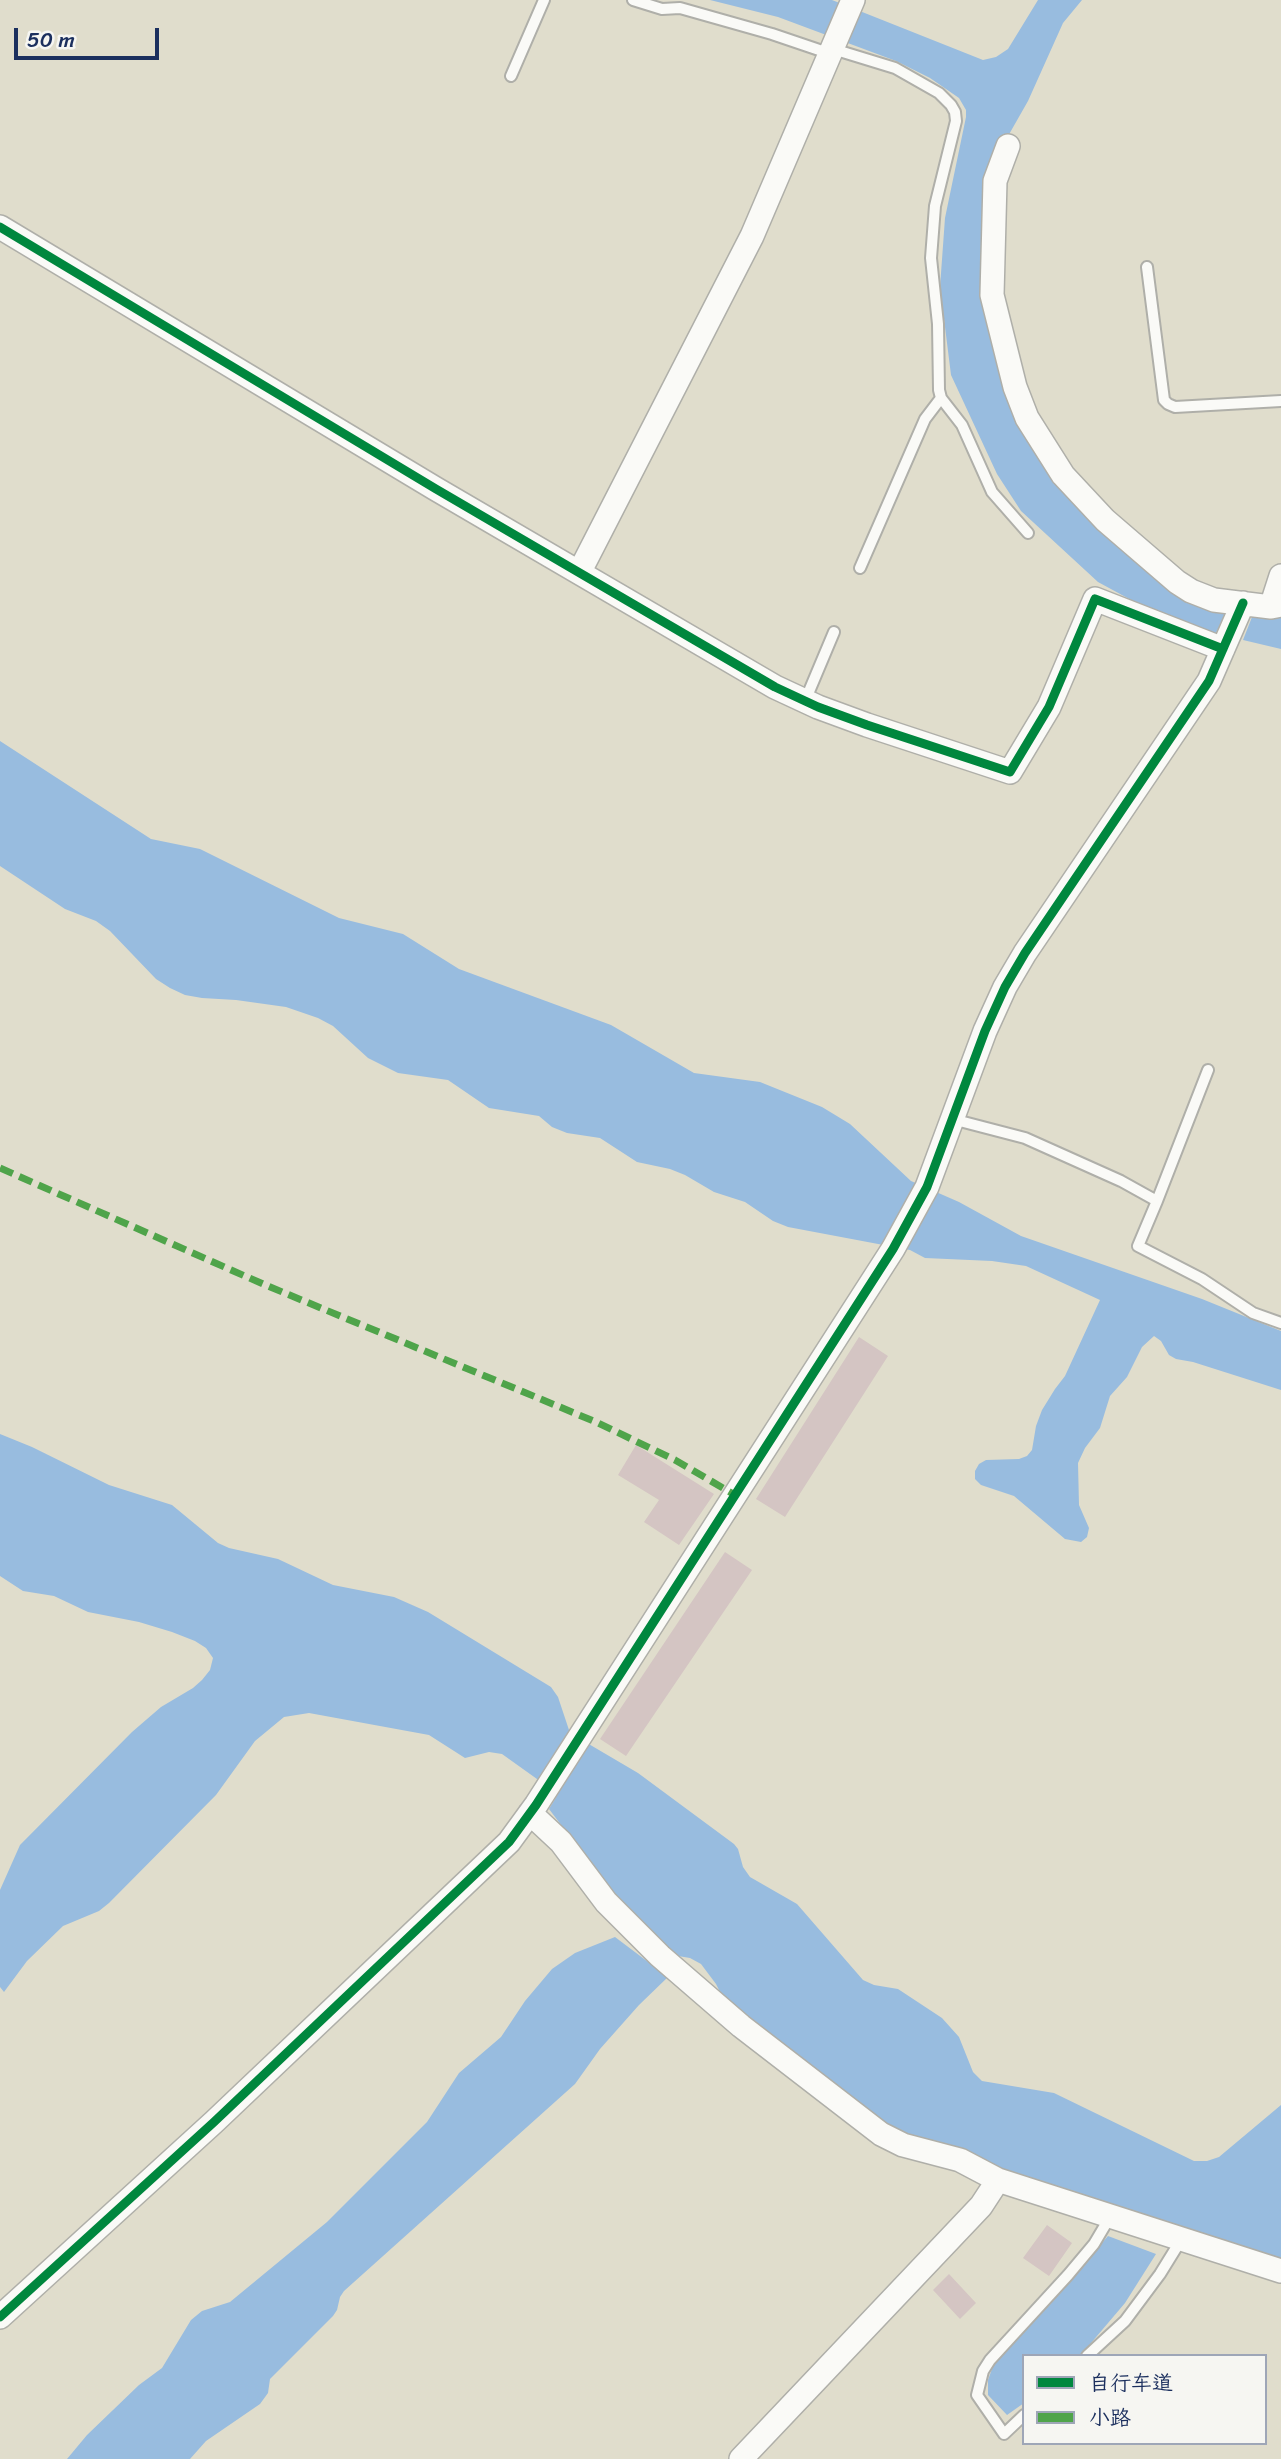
<!DOCTYPE html>
<html>
<head>
<meta charset="utf-8">
<style>
	body { margin:0 }
	#map { position:relative; width:1281px; height:2459px; overflow:hidden; background:#e0ddcc; font-family:Sriracha,"LXGW WenKai TC",sans-serif }
	canvas { display:block }
	.legend { position:absolute; left:1022px; top:2354px; width:245px; height:91px; box-sizing:border-box; background:#f6f6f2; border:2px solid #9ea6b7; margin:0; padding:9px 12px; list-style:none; font-size:21px; color:#1b2f5e }
	.legend li { display:flex; align-items:center; gap:14px; height:35px }
	.legend b { width:35px; border:2px solid #9ea6b7 }
	.scale { position:absolute; left:14px; top:28px; width:145px; height:32px; box-sizing:border-box; border:4px solid #1b2f5e; border-top:0; padding-left:9px; font-size:21px; line-height:24px; white-space:nowrap; color:#1b2f5e; -webkit-text-stroke:5px #f6f6f2; paint-order:stroke }
</style>
</head>
<body>
<div id="map">
<canvas width="1281" height="2459"></canvas>
<ul class="legend">
<li><b style="height:9px;background:#00873e"></b>自行车道</li>
<li><b style="height:9px;background:#4fa44a"></b>小路</li>
</ul>
<div class="scale">50 m</div>
</div>
<script>
const c = document.querySelector('canvas').getContext('2d');
c.lineJoin = 'round';
function paint(path, color) {
  c.fillStyle = color;
  c.fill(path, 'evenodd');
}
function toPath(rows) {
  const path = new Path2D();
  for (const r of rows) {
    path.moveTo(r[0], r[1]);
    for (let i = 2; i < r.length; i += 2) path.lineTo(r[i], r[i + 1]);
  }
  return path;
}
function stroke(path, color, width, dash) {
  c.strokeStyle = color;
  c.lineWidth = width;
  c.lineCap = dash ? 'butt' : 'round';
  c.setLineDash(dash || []);
  c.stroke(path);
}
paint(toPath([
	[710,0,832,0,983,60,996,57,1008,49,1038,0,1082,0,1063,23,1028,101,995,159,985,281,1043,452,1226,612,1214,637,1133,601,1098,582,1021,511,997,474,951,375,940,287,945,218,966,117,966,110,959,98,930,78,896,61,778,17],
	[1281,613,1281,649,1243,640,1252,617],
	[0,741,151,839,200,849,339,918,403,934,459,969,611,1025,694,1073,760,1082,822,1107,850,1124,911,1181,959,1202,1021,1236,1202,1299,1281,1331,1281,1390,1193,1362,1176,1359,1169,1355,1161,1341,1154,1336,1142,1347,1127,1377,1110,1396,1100,1428,1085,1448,1078,1463,1079,1505,1089,1528,1087,1537,1081,1542,1065,1539,1014,1496,981,1485,975,1479,975,1471,979,1464,986,1460,1019,1459,1027,1456,1032,1450,1036,1426,1042,1410,1055,1389,1065,1376,1100,1300,1026,1266,992,1261,925,1258,910,1250,788,1227,773,1221,745,1202,714,1192,685,1175,670,1169,637,1162,600,1138,567,1133,552,1127,539,1116,489,1108,448,1080,398,1073,368,1058,333,1026,318,1018,286,1007,236,1000,202,998,185,995,170,988,156,979,110,931,96,921,65,909,0,866],
	[0,1434,32,1447,109,1485,172,1505,218,1543,229,1548,278,1559,333,1585,394,1597,428,1612,551,1687,558,1697,570,1733,638,1773,734,1844,738,1849,743,1867,750,1877,797,1904,863,1980,874,1985,898,1989,942,2018,959,2037,973,2072,982,2081,1054,2093,1194,2161,1207,2161,1219,2157,1281,2105,1281,2266,902,2138,727,2006,716,1984,701,1964,690,1958,678,1956,629,1915,549,1809,558,1794,502,1754,489,1752,465,1758,429,1735,309,1713,284,1717,255,1741,216,1795,109,1903,99,1911,63,1926,27,1961,4,1992,0,1987,0,1890,20,1845,132,1732,161,1707,193,1688,202,1680,210,1670,213,1658,206,1648,195,1641,172,1632,139,1622,88,1612,54,1596,23,1591,0,1576],
	[615,1937,668,1977,639,2005,600,2049,575,2084,344,2291,340,2297,337,2310,333,2316,270,2379,268,2393,260,2404,206,2441,190,2459,67,2459,87,2435,139,2385,162,2368,191,2320,202,2311,230,2302,327,2222,427,2122,459,2073,501,2037,525,2001,552,1969,575,1953],
	[1108,2236,1156,2254,1125,2303,1080,2356,1024,2356,1024,2403,1007,2415,988,2395,988,2380,993,2366]
]), '#98bcdf');
paint(toPath([
	[859,1337,888,1356,785,1517,756,1499],
	[636,1445,714,1494,679,1545,644,1522,659,1500,618,1475],
	[725,1552,752,1570,626,1756,600,1739],
	[1047,2225,1072,2243,1049,2276,1023,2258],
	[949,2274,976,2303,960,2319,933,2290]
]), '#d4c5c3');
const service = toPath([
	[633,0,662,9,680,8,772,34,831,54],
	[833,49,895,68,939,93,951,105,955,112,956,121,935,206,931,258,938,324,939,390,941,398,962,425,992,492,1028,533],
	[511,76,544,0],
	[1147,267,1164,400,1168,404,1175,407,1281,401],
	[860,568,925,419,941,398],
	[805,701,834,632],
	[952,1119,1025,1138,1121,1181,1157,1201,1138,1246,1202,1279,1253,1313,1281,1323],
	[1157,1201,1208,1070],
	[1087,2356,1125,2321,1160,2274,1181,2240],
	[1024,2415,1004,2434,977,2395,983,2371,990,2360,1068,2275,1094,2244,1110,2217]
]);
const minor = toPath([
	[1008,146,995,181,992,295,1015,387,1027,418,1063,475,1105,520,1177,582,1191,591,1214,600,1271,607,1281,605],
	[0,227,436,489,775,687,818,707,867,725,1010,772,1049,707,1095,599,1223,649],
	[580,571,752,236,853,0],
	[1271,607,1281,576],
	[530,1813,561,1842,606,1902,660,1956,741,2026,881,2134,903,2145,960,2160,998,2180,1281,2271],
	[0,2317,214,2122,509,1842,536,1805,893,1249,927,1187,985,1031,1005,987,1025,953,1209,681,1243,603],
	[741,2459,981,2206,998,2180]
]);
stroke(service, '#afafa9', 14);
stroke(minor, '#afafa9', 26);
stroke(service, '#fafaf7', 10);
stroke(minor, '#fafaf7', 23);
stroke(toPath([
	[0,1168,263,1284,596,1422,675,1460,735,1495]
]), '#4fa44a', 7, [14, 7]);
stroke(toPath([
	[0,227,436,489,775,687,818,707,867,725,1010,772,1049,707,1095,599,1223,649],
	[0,2317,214,2122,509,1842,536,1805,893,1249,927,1187,985,1031,1005,987,1025,953,1209,681,1243,603]
]), '#00873e', 9);
</script>
</body>
</html>
